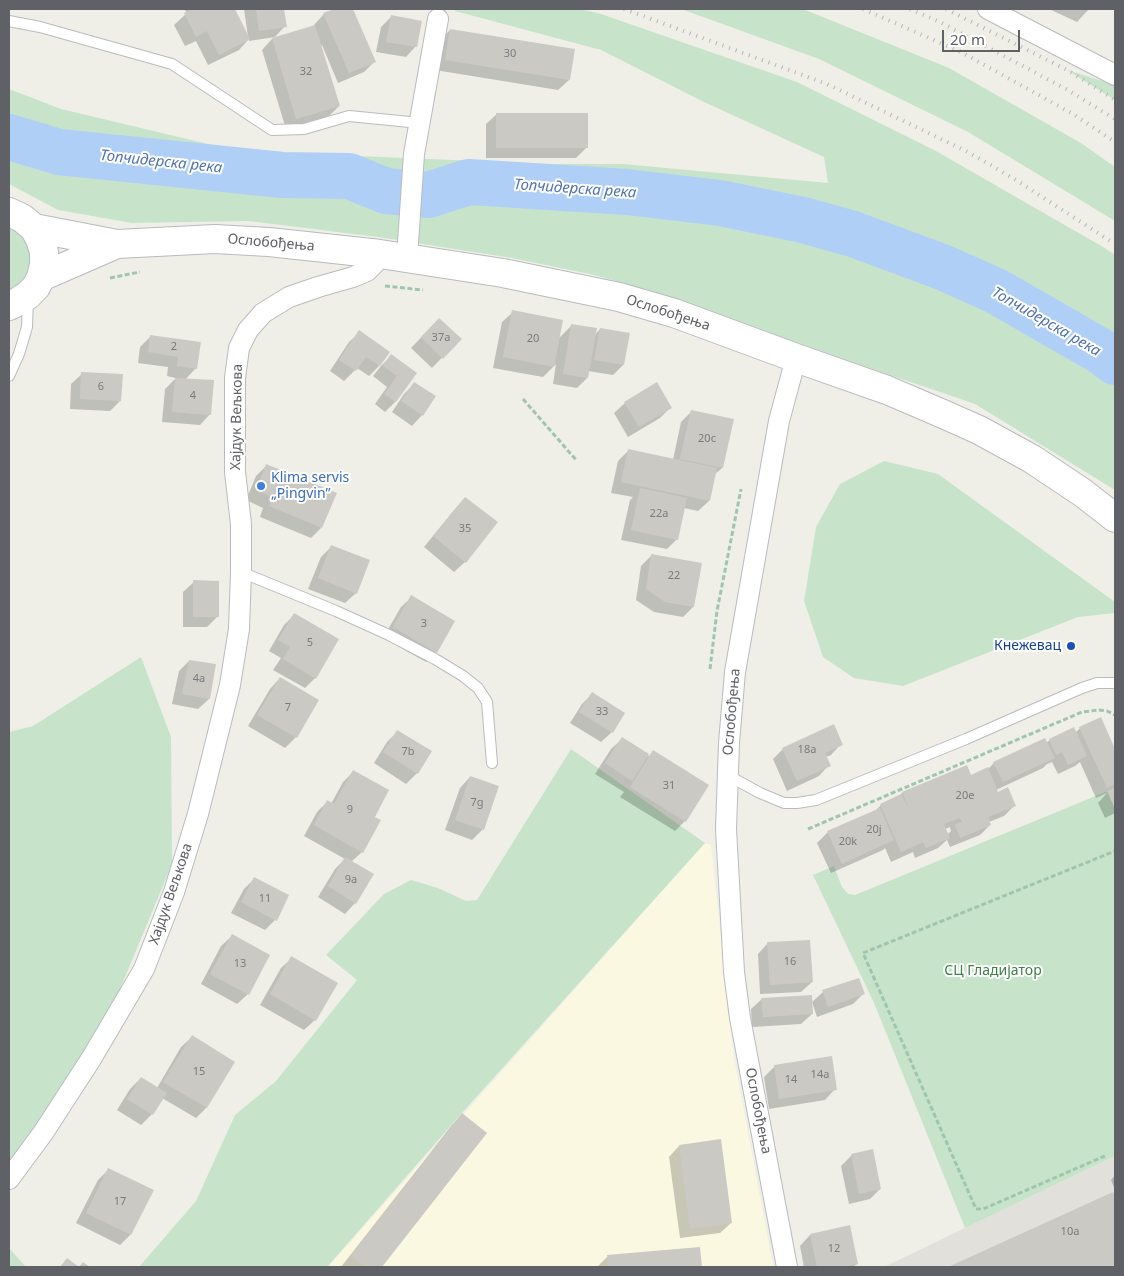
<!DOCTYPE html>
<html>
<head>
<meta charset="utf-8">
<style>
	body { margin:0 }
	#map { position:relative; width:1124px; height:1276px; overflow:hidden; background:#efefe8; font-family:"Noto Sans",sans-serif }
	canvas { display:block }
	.frame { position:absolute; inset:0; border:10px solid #5f6166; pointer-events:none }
	.scale { position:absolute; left:942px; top:30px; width:78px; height:22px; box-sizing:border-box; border:2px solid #5f6166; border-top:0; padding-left:6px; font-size:15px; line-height:18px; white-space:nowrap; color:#5f6166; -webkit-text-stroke:4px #fff; paint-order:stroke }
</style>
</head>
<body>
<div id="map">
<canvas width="1124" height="1276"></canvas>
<div class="frame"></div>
<div class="scale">20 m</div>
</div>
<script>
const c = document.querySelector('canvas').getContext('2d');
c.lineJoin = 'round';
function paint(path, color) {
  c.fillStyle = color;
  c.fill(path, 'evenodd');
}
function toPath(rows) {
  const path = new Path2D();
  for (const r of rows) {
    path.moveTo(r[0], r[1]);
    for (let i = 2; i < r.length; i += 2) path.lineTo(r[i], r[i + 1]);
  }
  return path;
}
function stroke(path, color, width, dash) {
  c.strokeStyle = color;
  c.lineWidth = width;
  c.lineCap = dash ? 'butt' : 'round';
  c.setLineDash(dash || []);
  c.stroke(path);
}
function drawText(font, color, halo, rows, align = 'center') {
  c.font = font + ' "Noto Sans",sans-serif';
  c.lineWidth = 4;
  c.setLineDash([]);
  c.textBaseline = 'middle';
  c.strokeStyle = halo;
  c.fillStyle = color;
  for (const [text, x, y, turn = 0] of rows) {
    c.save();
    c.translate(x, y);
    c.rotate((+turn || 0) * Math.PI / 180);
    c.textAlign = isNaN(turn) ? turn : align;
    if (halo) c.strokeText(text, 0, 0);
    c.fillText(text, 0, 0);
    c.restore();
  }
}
paint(toPath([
	[705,843,711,845,734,1058,773,1267,328,1267]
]), '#fbf8e1');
paint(toPath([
	[1115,1156,1115,1267,884,1267,965,1228]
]), '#e1e0db');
paint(toPath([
	[455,9,579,9,598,13,797,82,936,151,1103,247,1115,255,1115,347,1069,314,899,232,697,188,556,176,566,193,743,208,942,267,1102,352,1115,363,1115,490,975,404,616,281,594,275,512,258,378,237,248,221,132,223,58,210,9,184,9,89,61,109,238,151,549,164,623,164,828,183,824,157,704,102,601,50,455,11],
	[681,9,803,9,949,68,1081,143,1115,167,1115,221,968,132,819,59],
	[1067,70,1115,85,1115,100],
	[9,222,24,231,34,258,24,284,9,294],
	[884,461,938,474,1115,602,1115,613,1078,617,903,686,854,678,823,657,804,601,816,527,840,484],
	[141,657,171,737,172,864,91,1059,9,1166,9,732,33,726],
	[571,749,705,843,462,1113,327,1267,139,1267,196,1201,235,1115,276,1081,357,980,326,955,384,894,411,880,438,888,466,901,477,900],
	[1115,788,1115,1156,965,1228,874,1003,813,875,834,866,842,887,848,894,855,895],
	[9,1248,26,1267,9,1267]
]), '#c7e4ca');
paint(toPath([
	[184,9,234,9,248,37,244,9,283,9,285,26,275,37,249,41,249,39,239,50,208,65,196,41,185,46,174,25,187,13],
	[337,9,352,9,374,62,364,72,338,83,322,45,321,46,339,106,329,116,286,129,262,50,272,39,314,26,314,25,324,14],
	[1049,9,1089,9,1077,22],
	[391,17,416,46,406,57,376,52,381,27],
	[450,30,569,80,558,90,435,70,440,40],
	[497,114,587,147,576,158,486,158,486,124],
	[513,312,559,338,572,325,595,335,600,329,623,365,613,375,588,371,587,378,577,388,553,384,556,364,543,377,493,368,502,322],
	[439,319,460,339,432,368,411,348],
	[360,332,388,352,379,366,369,376,357,368,344,381,330,371,349,342],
	[150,337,196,368,185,380,210,414,200,425,162,422,165,389,176,378,167,376,168,367,138,363,140,347],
	[391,356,416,373,396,401,385,412,375,404,387,387,373,376,381,366],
	[82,374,120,401,110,411,70,409,71,384],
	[415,383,422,415,412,426,392,412,404,394],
	[625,403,670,408,660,418,628,437,614,413],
	[692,411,722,468,714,475,709,501,698,511,684,508,677,539,667,549,621,540,630,500,633,497,611,493,618,461,629,450,673,460,681,422],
	[266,466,321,528,311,538,260,517,263,508,246,500,256,476],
	[465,498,465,562,454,572,424,547,455,509],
	[332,546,356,593,345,603,308,589,321,557],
	[652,555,693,607,683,617,654,612,636,600,641,566],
	[194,582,217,617,207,627,183,627,183,592],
	[412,597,436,652,426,662,383,638,401,607],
	[294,615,315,678,305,688,273,670,281,658,269,651,284,625],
	[189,661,209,699,198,709,172,704,179,671],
	[280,678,296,737,285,748,248,726,270,689],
	[592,694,612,732,601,742,570,723,582,704],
	[1080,728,1115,750,1115,813,1105,818,1098,803,1107,793,1096,798,1080,762,1075,766,1058,774,1052,762,1047,764,1043,768,996,790,998,793,1015,805,1004,816,989,822,990,825,980,835,950,847,947,840,938,848,915,858,913,852,891,862,885,848,883,850,831,873,817,843,828,832,874,812,881,805,899,797,902,793,966,767,970,776,988,769,994,763,1046,743,1050,740,1075,733],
	[950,827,951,831,947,835,945,829],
	[398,731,430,752,417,773,406,784,374,763,387,742],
	[622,739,649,756,653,752,685,821,675,831,620,797,624,792,595,774,611,749],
	[841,744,831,755,826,757,829,765,819,776,787,791,773,759,783,749],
	[353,772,373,817,362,852,351,862,355,903,345,914,318,897,335,869,345,859,304,836,317,812,327,802,331,804,343,782],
	[470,777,483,829,472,840,445,830,460,788],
	[254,879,275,920,265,930,231,913,244,889],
	[232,936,248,994,237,1004,201,984,221,946],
	[768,943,812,982,801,992,760,994,758,954],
	[292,958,315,1020,304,1030,260,1005,281,968],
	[823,992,863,994,853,1004,817,1017,812,1002],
	[762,999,812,1014,801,1024,752,1027,751,1009],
	[192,1037,233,1062,206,1108,196,1118,162,1098,152,1114,141,1125,117,1110,130,1089,141,1078,157,1088,181,1047],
	[774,1067,835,1089,825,1100,769,1109,764,1077],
	[462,1115,485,1133,381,1267,341,1267,452,1125],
	[679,1146,731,1223,720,1233,680,1238,669,1157],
	[872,1151,880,1189,870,1199,849,1204,841,1166,851,1156],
	[109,1169,152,1191,130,1235,120,1245,76,1223,98,1180],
	[1115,1175,1115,1190,1111,1180],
	[1112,1194,1115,1200,1115,1267,951,1267],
	[810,1235,857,1264,853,1267,804,1267,800,1246],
	[699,1248,701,1267,597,1267,607,1257]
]), '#0003');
stroke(toPath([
	[9,137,59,152,282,175,349,176,386,191,428,195,469,182,627,192,720,203,803,220,853,234,942,267,996,291,1102,352,1115,362]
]), '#b0cff7', 46);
paint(toPath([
	[193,9,235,9,250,39,219,55,207,31,196,37,184,13],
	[256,9,284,9,287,27,259,31],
	[334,9,353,9,376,62,349,73,323,13],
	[391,15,422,21,417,47,386,42],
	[315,25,340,106,296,119,272,38],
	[450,29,575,49,570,80,445,60],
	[496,113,588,113,588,148,496,148],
	[512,310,563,320,554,367,503,357],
	[439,318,462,339,443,359,421,337],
	[571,324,597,328,588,378,563,374],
	[600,328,630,333,624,365,594,360],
	[359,330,390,352,380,366,366,357,356,371,339,360],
	[150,335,201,342,197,369,177,366,178,357,148,352],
	[391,354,417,373,396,402,384,394,397,376,383,366],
	[81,372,123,374,121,401,80,399],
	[175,378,214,380,211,415,172,412],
	[414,382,436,396,423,416,401,401],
	[657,382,672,408,639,427,624,402],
	[691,410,734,419,723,468,680,459],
	[628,449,717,468,710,501,621,482],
	[266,464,337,493,322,528,269,506,273,497,256,490],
	[640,488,687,498,678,540,631,530],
	[465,497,498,522,466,563,433,536],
	[331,545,370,560,357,594,318,578],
	[651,554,702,563,694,607,665,602,646,589],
	[193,580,219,581,219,617,193,617],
	[411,595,455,621,437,653,393,627],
	[294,613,339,639,316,679,283,659,290,647,278,640],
	[189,660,216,664,210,699,182,694],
	[280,677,319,700,297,738,257,715],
	[592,692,625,713,613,733,579,712],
	[1101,717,1115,749,1115,784,1107,788,1079,727],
	[834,724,843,745,825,753,831,766,797,781,782,748],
	[1074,727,1087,756,1068,765,1062,752,1056,755,1049,739],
	[397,730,432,751,418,774,383,752],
	[622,737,649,754,632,781,605,763],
	[1045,738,1055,758,1003,782,993,762],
	[653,750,709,785,686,822,630,787],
	[967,765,971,775,988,767,998,792,1008,787,1016,806,988,817,991,825,960,838,955,825,962,822,960,818,944,824,950,838,926,848,923,842,901,852,880,804,901,794,910,811,902,792],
	[353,770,389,790,375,817,381,820,363,853,314,825,327,800,334,804],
	[470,776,499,786,484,830,455,820],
	[1115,788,1115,809,1107,791],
	[880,808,894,840,842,864,827,831],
	[345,857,374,874,356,904,328,886],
	[254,877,289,895,277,921,241,902],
	[232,934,270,955,249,995,210,974],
	[810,940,813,982,770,985,767,942],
	[291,956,338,983,316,1021,270,994],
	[859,978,865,994,828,1007,822,990],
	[812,995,813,1014,763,1017,761,998],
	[192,1035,235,1062,207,1108,163,1082],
	[832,1056,837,1090,779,1099,774,1065],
	[141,1077,167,1093,153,1115,127,1099],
	[462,1113,487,1133,382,1267,365,1267,351,1256],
	[721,1139,732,1223,690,1229,679,1145],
	[873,1149,881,1189,859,1194,851,1154],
	[108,1168,154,1190,131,1235,86,1213],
	[1113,1192,1115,1197,1115,1267,948,1267],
	[850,1225,858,1264,842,1267,817,1267,810,1234],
	[700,1247,702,1267,608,1267,607,1255],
	[67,1258,79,1267,83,1262,90,1267,60,1267]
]), '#cbc9c4');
const lane = toPath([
	[9,21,40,27,172,64,272,130,304,129,349,116,420,123],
	[9,376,19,354,27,327,28,298],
	[241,572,336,611,389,635,435,659,463,676,478,688,487,702,492,763],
	[727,775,760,793,784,803,797,803,816,800,966,739,1082,688,1097,683,1115,683]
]);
const street = toPath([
	[988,9,1115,75],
	[407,258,414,154,438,19],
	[9,1179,43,1133,91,1059,144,969,174,892,198,814,230,685,239,629,241,572,241,524,235,472,235,378,239,348,248,330,263,313,289,297,318,287,353,277,367,271,374,264,380,254],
	[787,1267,740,1018,734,972,726,829,729,743,735,672,779,421,796,358]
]);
const secondary = toPath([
	[9,212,22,218,34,228,40,239,44,252,44,265,41,277,36,287,28,295,19,301,9,306],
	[34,228,117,244,215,239,269,242,380,254,503,273,619,297,674,313,796,358,887,390,943,414,979,430,1032,459,1083,493,1115,518],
	[41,277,117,244]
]);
stroke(lane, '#b9bbbf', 12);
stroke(street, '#b9bbbf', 22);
stroke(secondary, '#b9babf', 30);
stroke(toPath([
	[110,278,140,272],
	[385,286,423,290],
	[523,399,577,461],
	[710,669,717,611,741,489],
	[808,829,1082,712,1099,710,1107,711,1115,715],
	[1105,1156,983,1209,976,1209,863,953,1115,851]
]), '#a0c5af', 3, [5, 2.5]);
stroke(lane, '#fff', 10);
stroke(street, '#fff', 20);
stroke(secondary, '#fff', 28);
stroke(toPath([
	[624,9,827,84,970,153,1016,180,1115,244],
	[863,9,961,52,1073,114,1115,142],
	[910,9,940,22,1066,89,1115,119],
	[946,9,1067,70,1115,100]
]), '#b5b5b6', 4, [1, 6]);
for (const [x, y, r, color] of [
	[261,486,5,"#3f7fe0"],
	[1071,646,5,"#1a4fb4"]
]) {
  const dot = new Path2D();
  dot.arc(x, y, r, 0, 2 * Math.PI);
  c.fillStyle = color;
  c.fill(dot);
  stroke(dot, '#fff', 2);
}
drawText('11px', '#7a7b7e', null, [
	["30",510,54],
	["32",306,72],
	["37a",441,338],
	["20",533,339],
	["2",174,347],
	["6",101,387],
	["4",193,396],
	["20c",707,439],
	["22a",659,514],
	["35",465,529],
	["22",674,576],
	["3",424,624],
	["5",310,643],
	["4a",199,679],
	["7",288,708],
	["33",602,712],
	["18a",807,750],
	["7b",408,752],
	["31",669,786],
	["20e",965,796],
	["7g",477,803],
	["9",350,810],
	["20j",874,830],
	["20k",848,842],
	["9a",351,880],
	["11",265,899],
	["16",790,962],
	["13",240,964],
	["15",199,1072],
	["14a",820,1075],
	["14",791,1080],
	["17",120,1202],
	["10a",1070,1232],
	["12",834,1249]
]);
drawText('14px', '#5f6166', '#fff', [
	["Ослобођења",271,243,5],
	["Ослобођења",668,313,18],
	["Хајдук Вељкова",237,417,-89],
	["Ослобођења",732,712,-85],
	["Хајдук Вељкова",171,894,-71],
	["Ослобођења",758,1111,79]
]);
drawText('14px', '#366cbe', '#fff', [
	["Klima servis",271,478],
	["„Pingvin”",271,494]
], 'left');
drawText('14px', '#164399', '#fff', [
	["Кнежевац",1061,646]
], 'right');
drawText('14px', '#3d7f48', '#fff', [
	["СЦ Гладијатор",993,971]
]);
drawText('italic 15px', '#5173b1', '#fff', [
	["Топчидерска река",161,162,6],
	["Топчидерска река",575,189,4],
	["Топчидерска река",1046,322,30]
]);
</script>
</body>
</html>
